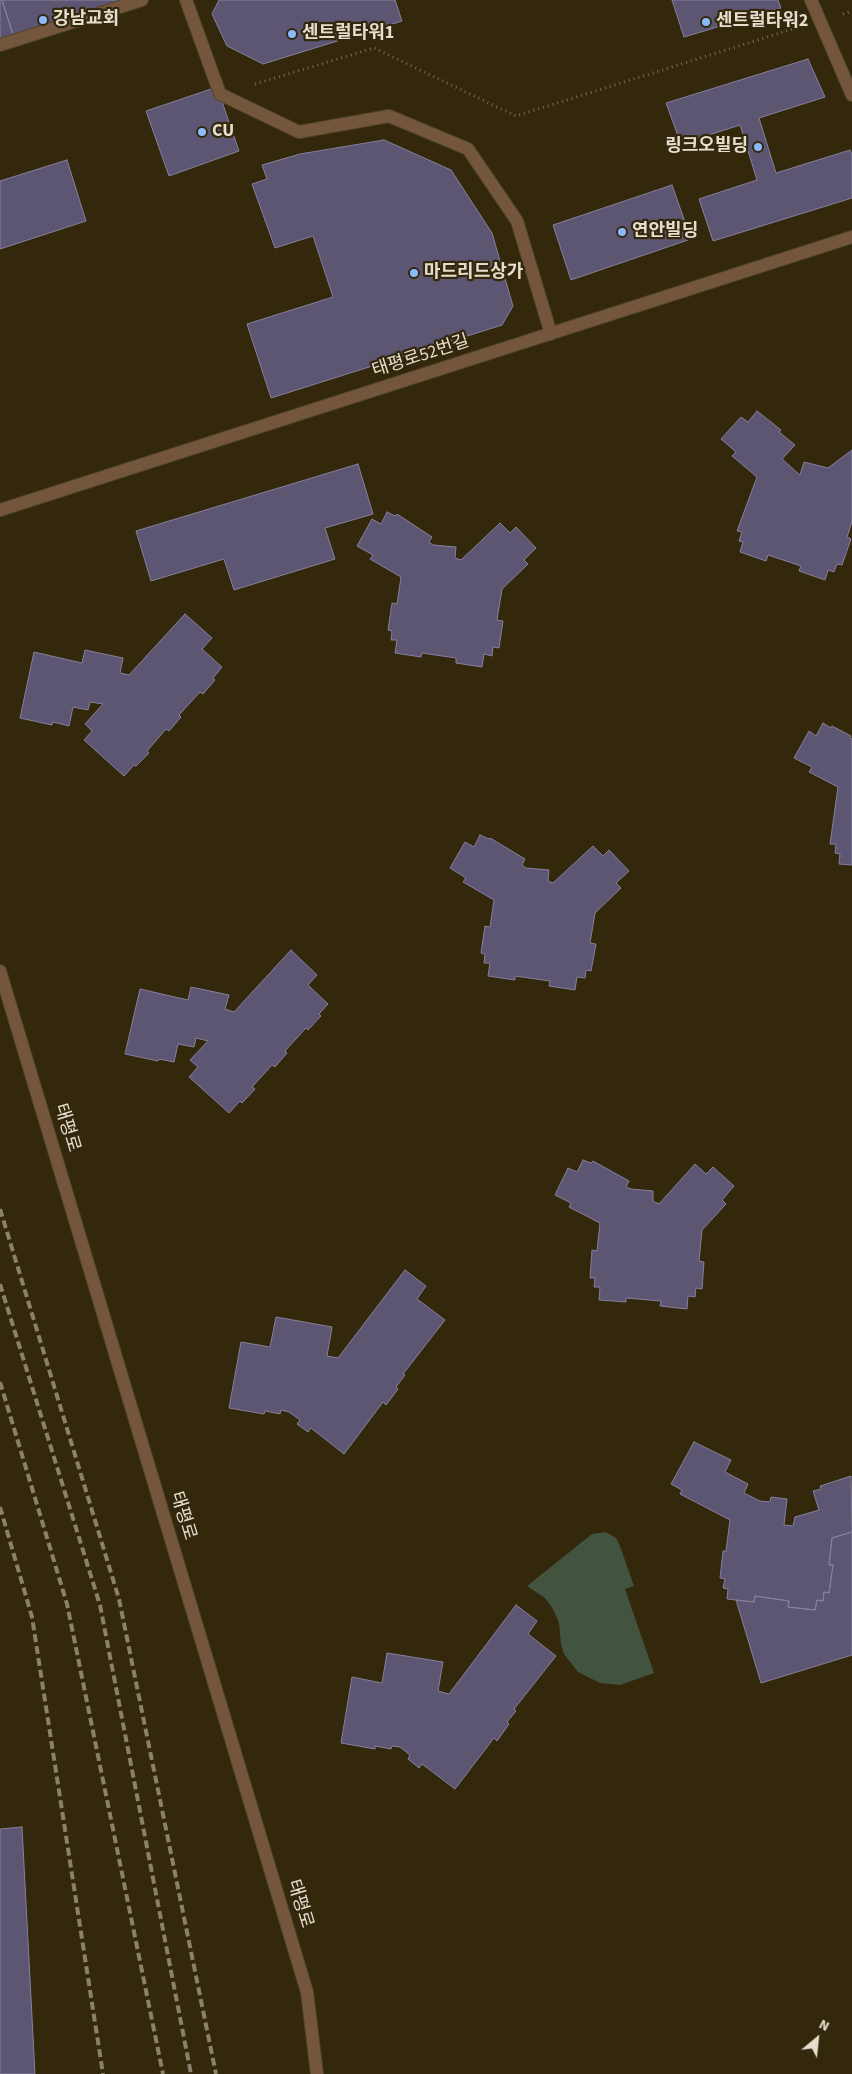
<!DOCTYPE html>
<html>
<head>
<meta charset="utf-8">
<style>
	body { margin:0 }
	#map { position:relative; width:852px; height:2074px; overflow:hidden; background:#33270c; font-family:"Source Sans 3",sans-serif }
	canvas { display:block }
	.north { position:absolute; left:792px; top:2014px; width:50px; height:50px; -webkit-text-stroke:4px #33270c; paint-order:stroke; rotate:28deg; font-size:14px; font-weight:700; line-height:20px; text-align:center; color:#e5dece }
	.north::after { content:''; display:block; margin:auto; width:18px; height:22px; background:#e5dece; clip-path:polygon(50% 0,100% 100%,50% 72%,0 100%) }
</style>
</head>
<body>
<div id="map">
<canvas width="852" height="2074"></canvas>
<div class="north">N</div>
</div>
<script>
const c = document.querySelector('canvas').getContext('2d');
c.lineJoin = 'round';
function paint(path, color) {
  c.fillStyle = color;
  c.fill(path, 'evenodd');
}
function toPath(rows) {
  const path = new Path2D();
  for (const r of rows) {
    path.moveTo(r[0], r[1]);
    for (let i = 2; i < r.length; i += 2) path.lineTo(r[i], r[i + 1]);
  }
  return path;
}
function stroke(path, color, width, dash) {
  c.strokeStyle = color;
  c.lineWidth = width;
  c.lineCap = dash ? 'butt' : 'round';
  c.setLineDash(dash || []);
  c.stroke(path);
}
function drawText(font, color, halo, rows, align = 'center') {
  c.font = font + ' "Source Sans 3","Noto Sans KR",sans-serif';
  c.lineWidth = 4.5;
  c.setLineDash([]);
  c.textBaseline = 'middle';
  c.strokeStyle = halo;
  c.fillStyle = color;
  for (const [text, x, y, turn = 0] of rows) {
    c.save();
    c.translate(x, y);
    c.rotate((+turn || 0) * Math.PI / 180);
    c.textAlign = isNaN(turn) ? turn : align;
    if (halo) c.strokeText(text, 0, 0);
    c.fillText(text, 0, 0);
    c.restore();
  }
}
paint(toPath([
	[606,1532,616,1538,620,1546,634,1586,625,1589,654,1673,620,1685,600,1683,578,1672,564,1654,561,1644,559,1623,553,1609,545,1598,527,1586,592,1534]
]), '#42543f');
const building = toPath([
	[0,0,2,0,15,41,0,45,0,0],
	[2,0,142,0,15,41,2,0],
	[219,0,395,0,402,21,263,64,227,46,212,14,219,0],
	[672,0,778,0,781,8,684,37,672,0],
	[808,59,825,97,759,118,776,173,850,150,852,154,852,198,713,241,699,199,757,180,740,125,681,144,666,103,808,59],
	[217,87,239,151,169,176,146,111,217,87],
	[384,140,451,170,492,233,513,306,502,325,271,398,247,324,333,297,313,236,275,248,252,184,267,179,262,165,300,154,384,140],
	[67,160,86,221,0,249,0,181,67,160],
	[672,185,691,239,571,280,553,225,672,185],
	[757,411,781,430,779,432,795,445,782,459,800,475,804,462,828,468,852,450,852,522,847,537,851,539,842,565,837,564,834,572,828,570,825,580,799,571,801,566,768,555,766,561,740,552,743,542,739,541,742,532,737,531,757,477,732,456,736,452,721,439,741,417,748,422,757,411],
	[358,464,373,514,325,528,335,559,234,590,224,559,151,581,136,531,358,464],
	[387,512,395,516,397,514,432,537,429,542,433,545,456,547,455,558,461,560,500,523,510,533,516,527,536,548,524,560,528,564,502,589,497,620,503,621,499,648,493,647,492,656,484,654,482,667,456,663,456,658,422,653,421,657,395,653,397,640,391,640,392,631,388,630,392,603,397,604,401,577,370,559,373,555,357,546,372,519,381,524,387,512],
	[185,614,212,638,202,649,222,667,213,678,215,680,203,694,200,692,179,715,181,717,169,731,166,729,147,751,149,753,136,766,134,765,124,776,84,740,92,731,85,724,103,704,90,702,88,710,73,707,69,726,53,722,52,725,20,718,34,652,82,663,85,650,123,658,120,673,129,675,185,614],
	[823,723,831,728,832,726,851,736,850,738,852,739,852,865,839,864,840,854,835,853,836,844,830,844,838,787,809,772,812,767,794,758,809,731,816,736,823,723],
	[480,835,489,839,490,838,525,859,522,865,526,868,549,870,548,881,553,883,593,846,603,856,609,850,629,871,616,883,621,888,595,913,590,943,596,944,591,971,586,970,585,978,577,977,575,990,549,986,550,981,515,976,515,980,488,976,490,963,484,963,485,954,481,953,485,926,490,927,494,900,463,882,466,878,450,868,465,842,474,847,480,835],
	[291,950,317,975,308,985,328,1004,319,1014,321,1016,308,1030,306,1028,285,1051,287,1053,275,1067,272,1065,252,1087,255,1089,242,1103,240,1101,229,1113,189,1077,198,1067,190,1060,208,1041,196,1038,194,1047,178,1044,174,1062,159,1059,158,1061,125,1054,140,989,188,1000,191,987,229,995,225,1009,234,1012,291,950],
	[583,1160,591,1163,593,1161,629,1181,626,1187,631,1189,653,1191,653,1201,659,1204,695,1164,706,1174,713,1167,734,1186,722,1200,726,1204,702,1230,699,1261,704,1262,702,1289,696,1288,695,1297,688,1296,687,1309,660,1306,661,1301,626,1298,626,1302,599,1300,600,1287,594,1287,595,1278,590,1278,592,1250,597,1251,600,1223,569,1207,571,1203,555,1195,568,1168,577,1172,583,1160],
	[405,1270,426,1286,417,1299,445,1320,403,1374,405,1375,396,1387,398,1389,386,1405,383,1402,344,1454,311,1428,308,1432,297,1424,300,1420,289,1412,281,1410,280,1414,265,1411,264,1414,229,1408,241,1342,270,1347,276,1317,332,1327,327,1356,338,1358,405,1270],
	[694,1442,731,1460,725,1472,748,1484,744,1493,760,1501,770,1502,771,1497,787,1499,784,1525,793,1526,795,1517,819,1510,813,1491,821,1489,820,1486,851,1476,852,1532,832,1538,829,1565,833,1565,829,1593,824,1592,823,1601,817,1600,815,1610,788,1607,789,1601,755,1596,754,1602,727,1599,728,1589,723,1588,725,1579,720,1578,723,1551,726,1551,730,1520,680,1494,682,1490,671,1484,694,1442],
	[852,1532,852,1655,761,1683,736,1600,754,1602,755,1596,789,1601,788,1607,815,1610,817,1600,823,1601,824,1592,829,1593,833,1565,829,1565,832,1538,852,1532],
	[516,1605,537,1621,528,1634,556,1656,514,1709,516,1711,507,1722,509,1724,497,1741,494,1738,455,1789,422,1764,419,1768,408,1759,410,1755,400,1747,392,1746,391,1749,375,1746,375,1749,341,1743,352,1677,382,1683,387,1653,443,1662,438,1691,449,1694,516,1605],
	[22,1827,35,2074,0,2074,0,1829,22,1827]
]);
paint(building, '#5c5672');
stroke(building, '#86809d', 1);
const minor = toPath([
	[186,0,220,94,299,132,389,116,468,149,517,221,551,334],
	[811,0,852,95],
	[0,45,142,0],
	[0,510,852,237],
	[0,971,307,1992,317,2074]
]);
stroke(minor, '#4f442b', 14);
stroke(toPath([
	[843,14,852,11],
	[255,84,374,48,516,116,796,28]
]), '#766c55', 3, [1, 4]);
stroke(minor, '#73563c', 12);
stroke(toPath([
	[0,1209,119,1599,216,2074],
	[0,1284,100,1605,191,2074],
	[0,1382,67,1604,163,2074],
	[0,1507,32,1617,103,2074]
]), '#8a806b', 4, [8, 4]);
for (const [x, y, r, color] of [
	[43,20,5,"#8abafc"],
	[706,22,5,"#8abafc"],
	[292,34,5,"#8abafc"],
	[202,132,5,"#8abafc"],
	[758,147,5,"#8abafc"],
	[622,232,5,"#8abafc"],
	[414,273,5,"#8abafc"]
]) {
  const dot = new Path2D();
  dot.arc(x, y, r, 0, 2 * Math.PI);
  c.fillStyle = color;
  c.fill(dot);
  stroke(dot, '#33270c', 2);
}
drawText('bold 18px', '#e5dece', '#33270c', [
	["강남교회",53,20],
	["센트럴타워2",716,22],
	["센트럴타워1",302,34],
	["CU",212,132],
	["링크오빌딩",748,147,"right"],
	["연안빌딩",632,232],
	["마드리드상가",424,273]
], 'left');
drawText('18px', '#e5dece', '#33270c', [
	["태평로52번길",421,357,-18],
	["태평로",66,1128,73],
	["태평로",182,1516,73],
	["태평로",299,1904,73]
]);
</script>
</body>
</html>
